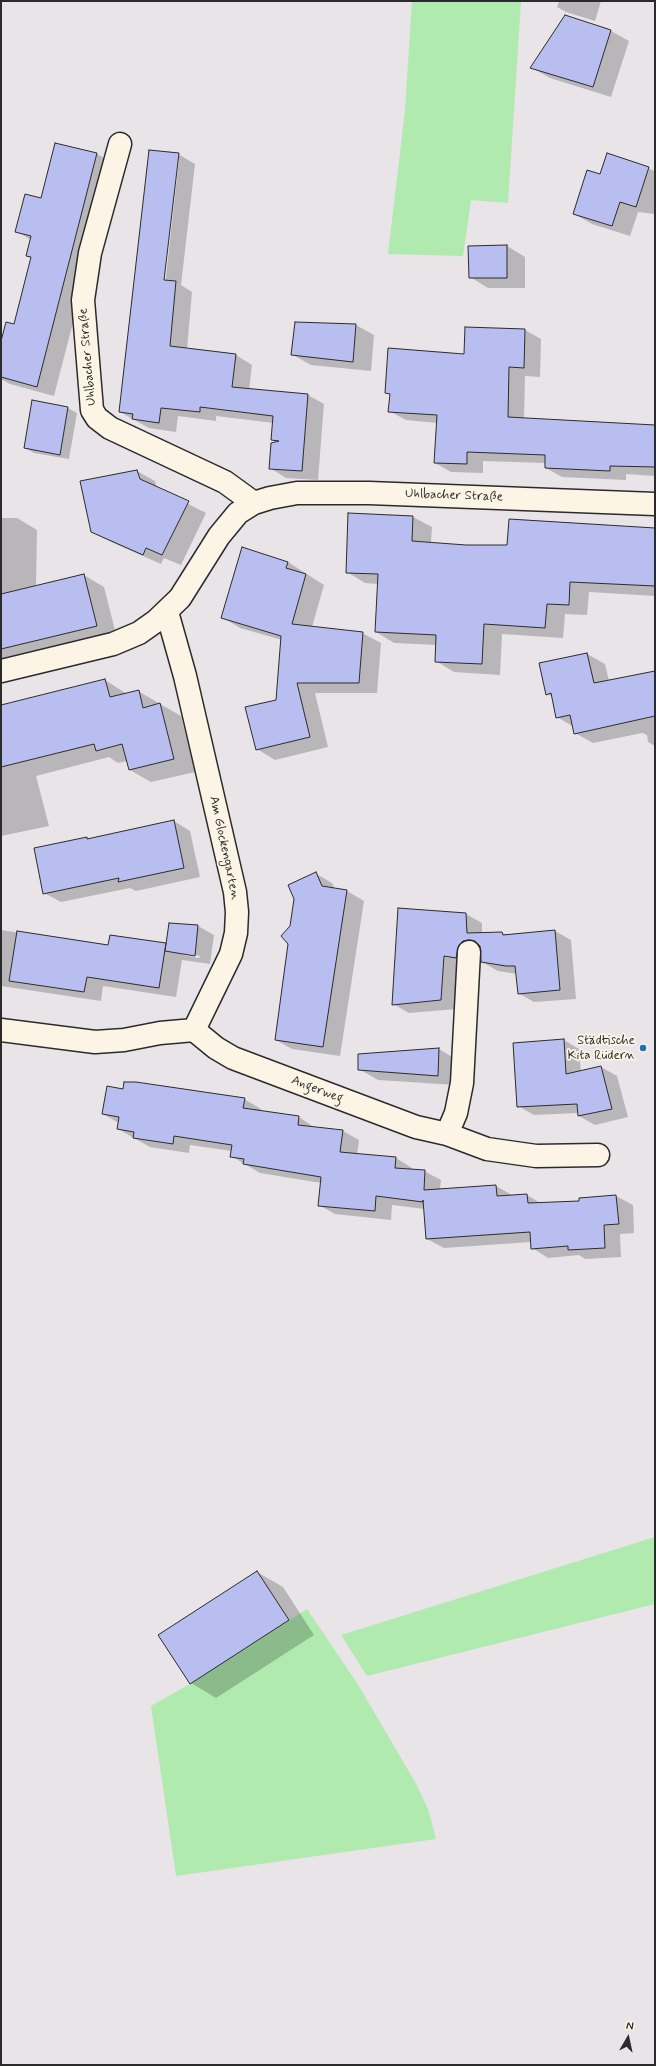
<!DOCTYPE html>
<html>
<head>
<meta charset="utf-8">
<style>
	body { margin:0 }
	#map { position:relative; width:656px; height:2066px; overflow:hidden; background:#e8e4e8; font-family:Mynerve,sans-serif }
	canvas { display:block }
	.frame { position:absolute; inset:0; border:2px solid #2b2b2b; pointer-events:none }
	.north { position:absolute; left:608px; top:2018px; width:40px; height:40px; -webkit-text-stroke:3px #fcf5e5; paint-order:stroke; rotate:9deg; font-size:11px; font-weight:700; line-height:16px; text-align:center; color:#2b2b2b }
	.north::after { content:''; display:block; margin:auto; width:14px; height:18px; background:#2b2b2b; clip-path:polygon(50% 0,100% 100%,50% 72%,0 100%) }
</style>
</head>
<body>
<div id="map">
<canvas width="656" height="2066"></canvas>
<div class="frame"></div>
<div class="north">N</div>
</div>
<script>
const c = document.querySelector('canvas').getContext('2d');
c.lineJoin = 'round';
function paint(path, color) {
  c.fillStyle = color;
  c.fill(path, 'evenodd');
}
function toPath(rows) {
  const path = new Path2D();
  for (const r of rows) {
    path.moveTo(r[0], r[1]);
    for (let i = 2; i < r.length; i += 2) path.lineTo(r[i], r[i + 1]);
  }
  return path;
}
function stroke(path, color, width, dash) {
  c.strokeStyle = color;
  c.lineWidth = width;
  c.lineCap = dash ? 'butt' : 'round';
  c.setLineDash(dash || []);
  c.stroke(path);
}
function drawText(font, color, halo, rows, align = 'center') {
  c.font = font + ' Mynerve,sans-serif';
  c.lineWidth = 3.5;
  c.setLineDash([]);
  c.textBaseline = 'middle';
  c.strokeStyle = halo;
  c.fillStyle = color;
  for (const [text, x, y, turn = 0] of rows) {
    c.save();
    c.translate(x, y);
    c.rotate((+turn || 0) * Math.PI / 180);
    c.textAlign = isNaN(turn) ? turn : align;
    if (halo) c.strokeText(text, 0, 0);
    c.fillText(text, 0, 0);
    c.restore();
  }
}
paint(toPath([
	[412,1,521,1,508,203,471,200,463,256,388,254,405,110],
	[655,1537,655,1604,367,1676,341,1635],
	[307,1609,357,1683,415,1782,428,1809,436,1839,176,1876,151,1706,190,1684]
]), '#b0eaae');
paint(toPath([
	[559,1,601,1,595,21,566,12,557,7],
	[611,31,629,41,611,97,550,78,532,68],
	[56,144,97,154,114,164,54,396,10,384,1,379,1,345,15,326,32,258,28,256,31,240,16,231,42,200],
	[150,151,178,154,195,164,181,285,192,292,187,349,236,355,252,365,249,390,308,395,324,404,318,480,286,478,270,468,272,443,277,442,272,440,274,423,216,416,216,421,178,416,176,432,149,428,120,412],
	[177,160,179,160,165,285,163,285],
	[608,154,655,171,655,214,638,212,630,236,592,224,574,214,601,175],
	[507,246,525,257,525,288,488,288,470,277],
	[296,323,356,325,374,335,371,371,311,365,293,355],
	[466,328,525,330,541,339,540,377,525,376,524,419,655,426,655,476,626,474,626,480,562,477,546,468,546,463,483,461,483,473,451,472,435,463,437,423,406,420,389,411,391,395,386,392,465,355],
	[33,401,68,408,77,413,69,459,34,453,25,448],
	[137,471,155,481,157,488,206,513,181,565,164,558,161,564,111,542,92,532],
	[413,517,432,527,431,543,466,546,508,546,655,528,655,596,589,592,587,615,565,614,563,638,502,634,500,675,454,672,436,661,437,645,394,643,376,632,378,584,365,583,347,572],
	[1,518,17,518,37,530,36,587,84,575,104,587,117,638,1,664],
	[288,562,324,585,312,627,362,633,381,643,377,693,315,693,328,747,275,760,257,749,276,701,282,640,240,628,222,617],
	[587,654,605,664,609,681,655,672,655,746,648,742,647,735,642,733,593,743,575,733,574,727,557,717,553,697,547,694],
	[105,680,127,694,138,691,181,716,195,772,151,782,130,770,127,761,118,763,109,757,36,776,49,826,1,836,1,717],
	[174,821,190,831,200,877,136,891,130,888,61,902,44,893,86,838,89,840],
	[315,873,332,883,335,889,347,891,364,901,340,1056,292,1049,276,1040,295,899],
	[466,914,482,923,482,934,502,933,507,935,555,931,571,940,576,999,534,1002,518,993,517,974,498,971,482,962,481,949,479,950,457,1009,409,1013,393,1004],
	[198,926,214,935,210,964,182,960,176,997,103,986,101,1001,1,986,1,930,109,946,167,945],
	[183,953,200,956,199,958,183,955],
	[564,1040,579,1049,581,1072,601,1067,617,1076,628,1117,595,1125,579,1116,579,1113,534,1115,518,1106],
	[439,1049,457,1060,456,1085,378,1080,359,1069,359,1055],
	[124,1090,244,1099,261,1109,260,1111,299,1117,315,1128,343,1131,359,1140,357,1155,396,1158,412,1168,412,1170,424,1171,441,1180,440,1189,496,1186,512,1195,527,1195,542,1204,580,1202,580,1199,616,1196,633,1205,634,1233,620,1234,621,1257,585,1259,579,1255,548,1258,532,1248,531,1242,444,1248,427,1239,425,1209,392,1205,391,1220,335,1214,319,1205,321,1183,260,1173,231,1156,232,1151,190,1145,189,1153,150,1147,118,1129,119,1123,103,1114],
	[257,1572,283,1587,314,1635,216,1698,191,1683]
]), '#0003');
const building = toPath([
	[565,15,611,30,593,87,530,68,565,15],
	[55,143,97,153,37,387,1,377,1,341,6,322,14,324,31,257,26,256,31,236,15,232,25,194,41,198,55,143],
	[149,150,179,153,164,280,176,281,170,346,236,354,232,387,308,394,302,471,269,469,271,443,279,441,271,440,273,416,200,407,200,412,161,408,159,423,132,419,133,414,119,412,149,150],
	[607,153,649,167,636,207,620,202,612,226,573,214,587,170,600,174,607,153],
	[507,245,507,278,469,278,468,246,507,245],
	[295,322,356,324,353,362,291,355,295,322],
	[465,327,525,329,524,368,509,367,508,417,655,425,655,467,610,466,610,471,545,468,545,455,467,452,467,464,434,463,437,415,388,412,390,394,385,393,388,348,464,354,465,327],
	[32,400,68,407,60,455,24,448,32,400],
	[137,470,140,479,189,501,162,555,146,548,143,555,91,532,80,481,137,470],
	[348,513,413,516,412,541,466,545,507,545,509,519,655,528,655,586,570,582,569,605,547,604,545,628,484,624,482,664,435,662,436,635,375,632,378,574,346,573,348,513],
	[242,547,288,562,286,568,306,574,292,624,363,632,359,683,297,683,310,737,256,750,245,707,276,700,281,636,221,618,242,547],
	[84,574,97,626,1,649,1,594,84,574],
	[587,653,594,683,655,671,655,716,574,734,570,715,556,718,551,693,546,695,539,663,587,653],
	[105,679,110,697,139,690,143,708,160,703,174,759,129,770,122,744,96,751,94,744,1,767,1,705,105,679],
	[174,820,184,868,118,882,119,878,43,894,34,848,87,837,87,839,174,820],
	[316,872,322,886,347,890,323,1047,275,1040,288,944,281,936,290,926,294,899,288,885,316,872],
	[398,908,466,913,467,933,502,932,503,935,555,930,560,990,518,994,515,966,506,966,481,962,480,946,475,941,469,940,463,941,459,945,456,958,444,956,441,1000,392,1005,398,908],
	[169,923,198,925,195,956,165,951,169,923],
	[17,931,108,945,110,935,166,943,159,988,87,977,84,992,9,981,17,931],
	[564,1039,566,1074,601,1066,612,1109,578,1116,577,1104,517,1107,513,1043,564,1039],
	[439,1048,438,1076,358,1070,358,1054,439,1048],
	[124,1082,136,1082,245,1098,243,1108,299,1116,298,1125,343,1130,340,1152,396,1157,395,1168,425,1170,424,1190,496,1185,497,1196,527,1194,528,1203,579,1201,579,1198,616,1195,619,1224,604,1225,605,1248,568,1250,568,1246,531,1249,530,1232,426,1239,423,1200,423,1202,376,1196,375,1211,318,1206,321,1177,243,1164,244,1159,230,1157,232,1145,174,1136,173,1144,133,1138,134,1132,117,1129,119,1117,102,1114,107,1086,123,1089,124,1082],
	[257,1571,289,1620,190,1684,158,1635,257,1571]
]);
paint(building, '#b9bef0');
stroke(building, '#2b2b2b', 1);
const street = toPath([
	[120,144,90,253,83,300,92,410,97,418,110,428,225,482,254,503],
	[167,612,185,676,235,892,237,912,236,933,231,954,194,1030],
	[1,671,113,644,139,633,156,621,180,598,219,536,238,513,254,503,270,498,297,493,369,493,655,504],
	[1,1030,95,1042,124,1040,160,1033,194,1030],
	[194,1030,216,1048,233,1058,416,1127,447,1134,487,1149,536,1156,598,1155],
	[447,1134,456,1113,462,1083,469,952]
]);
stroke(street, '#2b2b2b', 25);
stroke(street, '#fcf5e5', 22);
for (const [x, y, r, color] of [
	[643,1048,4,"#1f6fb2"]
]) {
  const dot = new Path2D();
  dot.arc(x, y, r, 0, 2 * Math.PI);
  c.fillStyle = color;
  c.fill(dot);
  stroke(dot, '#fcf5e5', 1.5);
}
drawText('13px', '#2b2b2b', '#fcf5e5', [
	["Uhlbacher Straße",88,357,-95],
	["Uhlbacher Straße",454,496,2],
	["Am Glockengarten",224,848,78],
	["Angerweg",317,1090,21]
]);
drawText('13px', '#2b2b2b', '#fcf5e5', [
	["Städtische",635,1041],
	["Kita Rüdern",635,1056]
], 'right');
</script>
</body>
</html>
